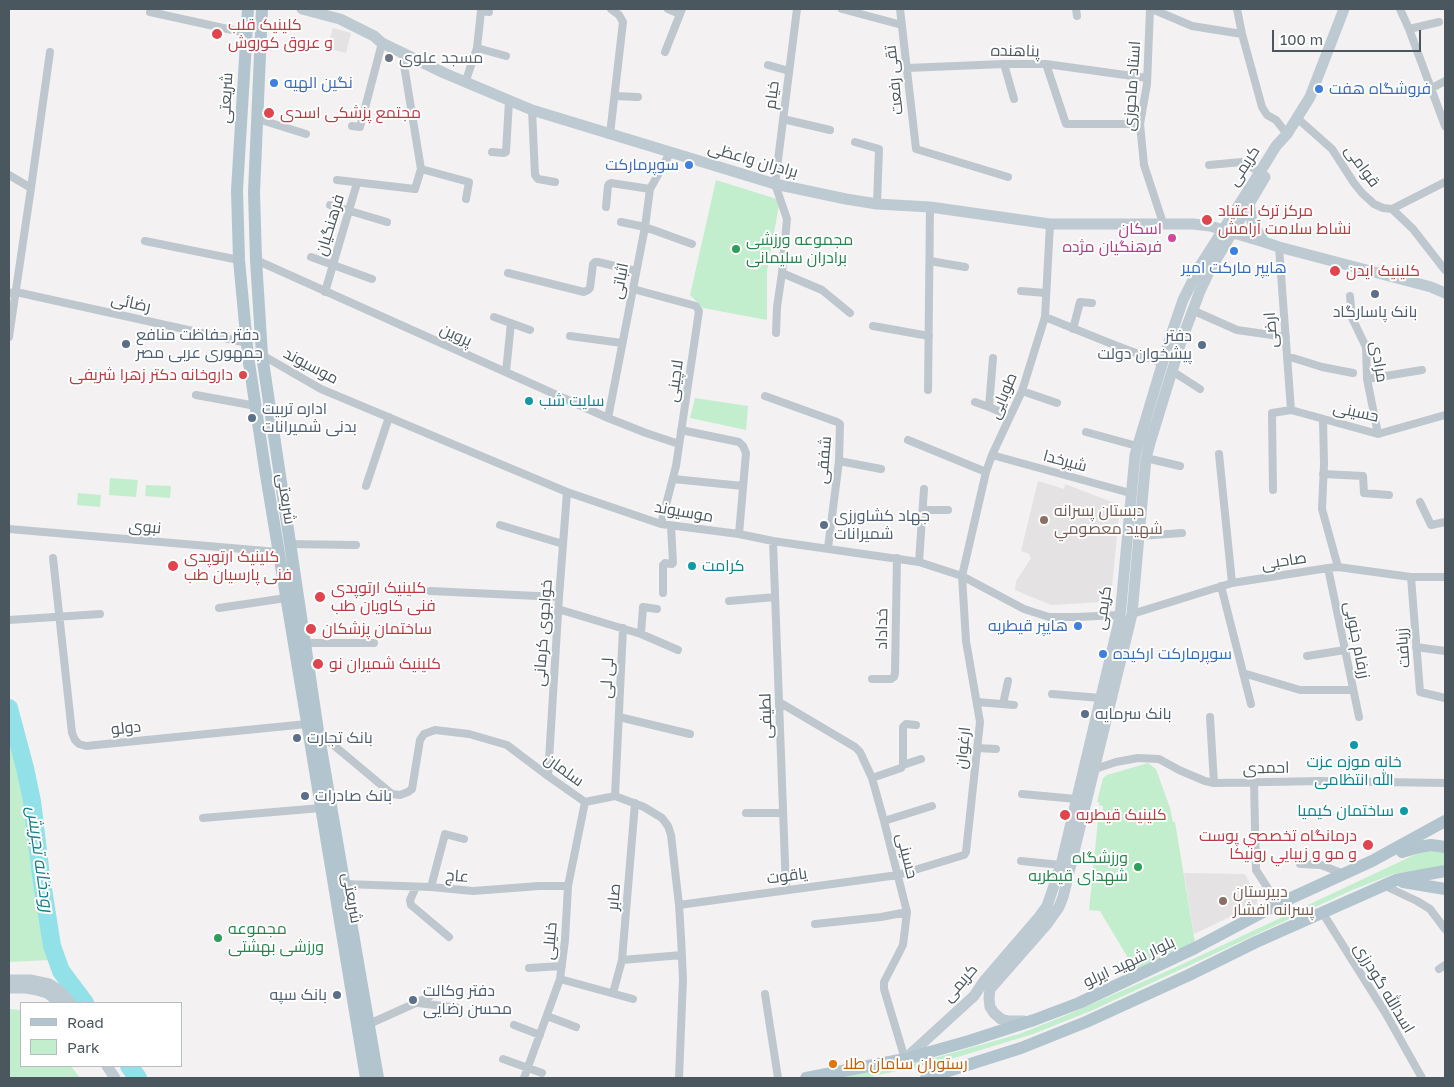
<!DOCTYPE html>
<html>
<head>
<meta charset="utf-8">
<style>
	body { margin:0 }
	#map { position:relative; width:1454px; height:1087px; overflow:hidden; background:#f3f1f2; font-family:"Golos Text",sans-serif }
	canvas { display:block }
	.frame { position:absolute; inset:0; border:10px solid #4a575e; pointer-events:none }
	.legend { position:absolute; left:20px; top:1002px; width:162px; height:65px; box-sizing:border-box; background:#fff; border:1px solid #b7bcbf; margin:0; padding:6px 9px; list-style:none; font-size:15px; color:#4a575e }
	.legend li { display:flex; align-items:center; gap:10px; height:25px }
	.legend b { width:25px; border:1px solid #b7bcbf }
	.scale { position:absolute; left:1272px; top:30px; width:149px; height:22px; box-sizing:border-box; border:2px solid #4a575e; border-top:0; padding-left:6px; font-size:15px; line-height:18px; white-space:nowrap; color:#4a575e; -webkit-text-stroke:4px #fff; paint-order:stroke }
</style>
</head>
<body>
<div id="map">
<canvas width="1454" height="1087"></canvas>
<div class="frame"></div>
<ul class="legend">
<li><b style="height:6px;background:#b2c4ce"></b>Road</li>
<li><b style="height:14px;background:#c3eece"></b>Park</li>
</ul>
<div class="scale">100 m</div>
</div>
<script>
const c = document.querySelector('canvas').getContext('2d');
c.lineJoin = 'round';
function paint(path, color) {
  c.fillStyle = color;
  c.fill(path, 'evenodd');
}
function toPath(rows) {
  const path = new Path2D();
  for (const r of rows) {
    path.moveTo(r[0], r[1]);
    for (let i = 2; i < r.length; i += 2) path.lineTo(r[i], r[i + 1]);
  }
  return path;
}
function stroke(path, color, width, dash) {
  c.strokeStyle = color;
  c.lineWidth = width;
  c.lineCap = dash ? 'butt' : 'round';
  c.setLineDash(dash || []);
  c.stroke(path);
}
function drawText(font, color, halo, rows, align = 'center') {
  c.font = font + ' "Golos Text",Cairo,sans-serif';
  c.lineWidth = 4;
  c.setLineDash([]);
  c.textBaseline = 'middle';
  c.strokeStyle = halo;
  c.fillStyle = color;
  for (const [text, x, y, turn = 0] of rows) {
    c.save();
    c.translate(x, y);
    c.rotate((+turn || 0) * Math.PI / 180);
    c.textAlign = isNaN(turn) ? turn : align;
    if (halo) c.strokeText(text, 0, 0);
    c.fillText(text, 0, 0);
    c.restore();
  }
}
paint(toPath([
	[333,28,351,33,346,53,327,48],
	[1038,481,1064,489,1065,484,1120,505,1111,596,1103,602,1051,605,1015,590,1016,581,1031,558,1029,554,1021,551],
	[1184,873,1245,874,1257,898,1257,904,1194,934]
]), '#e4e2e3');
paint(toPath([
	[716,180,780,200,767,271,767,320,703,308,690,295],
	[695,398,748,406,746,430,690,418],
	[110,478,138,480,136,497,109,495],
	[146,485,171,486,170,498,145,496],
	[78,493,101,495,100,507,77,505],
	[9,741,21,776,33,847,36,901,49,960,9,962],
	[1148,763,1156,769,1170,808,1173,822,1175,822,1195,942,1137,973,1100,911,1089,910,1098,820,1102,820,1103,806,1099,805,1099,802,1097,802,1103,778,1107,775],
	[1429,848,1445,849,1445,864,1442,866,1420,871,1393,874,1350,891,1093,1010,1033,1034,948,1060,865,1078,830,1078,934,1058,1019,1034,1062,1017,1174,968],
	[9,1009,21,1010,21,1066,71,1066,80,1078,9,1078]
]), '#c3eece');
stroke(toPath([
	[9,708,25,768,32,801,41,876,52,946,61,971,85,1003],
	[129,1066,138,1078]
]), '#92e1e9', 18);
stroke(toPath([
	[668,9,680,14],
	[842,9,902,25],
	[900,9,916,149,1008,177],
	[1076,9,1077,16],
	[1150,9,1147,84,1140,124,1144,165,1163,223],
	[1152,9,1192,26,1242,34],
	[1237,9,1242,34,1262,107,1267,115,1276,120,1287,134],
	[1400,9,1409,29,1445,126],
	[150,12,246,33],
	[1409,29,1439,22],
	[477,48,506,56],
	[665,52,682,9],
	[1004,64,1014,99],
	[1046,64,1066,124,1140,124],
	[768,65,789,71],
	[907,68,1004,64,1046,64,1147,78],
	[465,83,477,48,481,11,489,12],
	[1432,88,1445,81],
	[615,96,638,97],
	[532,110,535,175,538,179,555,182],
	[1297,118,1332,149,1354,183,1362,193,1374,204,1383,208,1392,209,1413,229,1445,270],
	[258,119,306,134],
	[783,119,830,130],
	[352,126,360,127,382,43],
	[610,134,623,22,619,15,611,9],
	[855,142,879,149,877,204],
	[492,152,504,153,506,152,509,101],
	[1209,165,1242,162,1260,172],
	[421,169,469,182,466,199],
	[9,175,31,188,9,337],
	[337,180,415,189,421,169,402,53],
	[31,188,50,52],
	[330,205,387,222],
	[606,207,608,186,609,184,611,183,650,189],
	[1392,209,1445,182],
	[621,222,645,227,692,244],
	[145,241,239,260],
	[1279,247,1291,410],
	[311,257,372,279],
	[256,260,608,418,646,433,679,444],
	[930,261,965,267],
	[508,273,584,292,588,290,590,288,593,264,595,262,598,262,636,271],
	[782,273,822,290,850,313],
	[633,289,696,306,699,311,676,466,661,524],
	[1021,291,1046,293],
	[325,292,357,183],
	[9,293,16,292,247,343],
	[1350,296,1352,318,1366,347,1367,379,1378,434],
	[1192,310,1237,330,1286,337],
	[494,317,530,330],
	[1045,317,1112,344,1162,363],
	[873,326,929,336],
	[1073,329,1080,302,1092,303],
	[776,333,777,307,782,273,787,219,775,184,797,9],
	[570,336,622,343],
	[262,355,321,389,567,492,661,524,739,534,773,541,919,562,962,576,1024,609,1049,617,1077,617,1120,615],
	[1287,356,1322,367,1353,373],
	[993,358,989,407,1010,416],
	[1172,371,1200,389],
	[506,372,511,323],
	[1367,379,1422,370],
	[928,390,930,207],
	[1022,391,1057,403],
	[196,395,256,406],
	[765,396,837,422,840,424,839,461,828,548],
	[975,402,989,407],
	[608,418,645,227,650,189,670,153],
	[1323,419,1324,464,1322,509,1338,567],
	[681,430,739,442,743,446,746,453,739,534],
	[1086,432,1137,446],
	[908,440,986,472],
	[1219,454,1232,583],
	[992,455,1130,493],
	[1146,458,1180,466],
	[839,461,881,469],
	[1323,474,1363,476,1364,493,1389,495],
	[673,479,743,486],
	[366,486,389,417],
	[1273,490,1272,413,1291,410,1378,434,1445,415],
	[1420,502,1431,525,1445,522],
	[923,510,948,510],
	[500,525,563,544],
	[9,529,278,552],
	[1139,536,1182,533],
	[773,541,786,890],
	[289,544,356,545],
	[53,558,72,733,75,740,79,744,86,746,307,724],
	[919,562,924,489],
	[1328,568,1359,717],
	[1411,577,1420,692,1445,698],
	[1221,586,1251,704],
	[430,591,559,597],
	[663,593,663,565,665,563,672,564,673,563,671,526],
	[729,601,775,597],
	[219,608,286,598],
	[558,609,641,634,678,650],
	[1132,614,1232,583,1328,568,1338,567,1411,577,1445,577],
	[9,620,100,614],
	[641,634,643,607,657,609],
	[304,643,374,643],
	[1416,647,1445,651],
	[1307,656,1345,650],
	[1243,673,1300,690,1353,690],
	[872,679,891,679,894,677,895,673,897,558],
	[1052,694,1101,698],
	[779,702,855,747,860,752,872,778,884,821,907,912,903,945,884,982,884,989,905,1059],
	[977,702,1014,705],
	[1003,704,1008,681],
	[619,717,690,734],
	[1210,717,1214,783],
	[319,733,392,794,400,795,408,792,412,789,420,740,424,734,435,730,469,734,507,745,548,776,585,802,615,796,644,807,662,818,668,826,671,835,679,905,681,937,683,979,679,1078],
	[977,748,996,749],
	[903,765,921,759],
	[1095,769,1116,762,1138,758,1159,759,1179,770,1205,781,1214,783,1320,781,1445,783],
	[548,776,559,597,567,492],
	[872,778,901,768,903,765,903,727,906,724,916,725],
	[1254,782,1256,870,1278,904],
	[1022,794,1076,799],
	[615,796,623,628],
	[746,813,783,813],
	[203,818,321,808],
	[884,821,932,806],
	[1021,861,1061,865],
	[1300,864,1321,865,1344,874],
	[344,884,431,887,473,891,539,886,568,886],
	[1383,885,1417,901,1430,909,1445,929],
	[416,887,410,900,411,905,449,937],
	[431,887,445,834,464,839],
	[679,905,898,875,964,855,966,852,980,722,966,641,962,576,986,472,992,455,1022,391,1045,317,1050,224],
	[1322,912,1386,1014,1422,1078],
	[815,924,881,917,907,912],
	[622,960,682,955],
	[529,968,562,966],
	[1439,969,1445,965],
	[560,979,633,999],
	[613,993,622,960,635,803],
	[765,994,778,1078],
	[418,1003,459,1008],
	[547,1016,576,1027],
	[369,1024,429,997],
	[514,1025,540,1035],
	[503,1059,542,1073],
	[524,1078,560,979,565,940,568,886,585,802]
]), '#bec7cd', 8);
stroke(toPath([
	[302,9,340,19,374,36,382,43,444,73,532,110,775,184,846,199,877,204,930,207,1050,224,1193,224,1210,226,1264,242,1279,247,1431,287,1445,293],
	[1249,203,1252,222,1264,242],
	[9,980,30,980,49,984,59,990,71,1003],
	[9,988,26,988,37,990,47,993,60,1003],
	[1024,1021,1008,1021,1001,1019,994,1013,990,1007,989,998,990,989,1047,924,1059,907,1063,897,1132,614,1146,458,1150,443,1181,342,1200,291,1210,270,1265,177],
	[905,1059,974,996,984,981,1039,917,1047,906,1061,865,1120,617,1135,455,1170,338,1183,300,1200,266,1260,172,1276,146,1287,134,1310,97,1344,9],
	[107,1066,115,1078]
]), '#becad2', 11);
stroke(toPath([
	[248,9,237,190,239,260,248,356,265,469,366,1078],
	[262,9,254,192,256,260,262,355,318,731,378,1078],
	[1402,852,1419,847,1431,845,1445,847],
	[1403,882,1445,889],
	[806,1078,905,1059,969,1041,1034,1020,1079,1003,1195,948,1278,904,1372,861,1445,821],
	[926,1078,1021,1048,1086,1022,1189,975,1256,942,1396,880,1445,871]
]), '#b2c4ce', 12);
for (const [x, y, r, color] of [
	[217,34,6,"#e0444e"],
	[389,58,5,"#6b7280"],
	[274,83,5,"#3f7fe0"],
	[1319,89,5,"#3f7fe0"],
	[269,113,6,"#e0444e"],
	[689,165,5,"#3f7fe0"],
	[1207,220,6,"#e0444e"],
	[1172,238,5,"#d1479c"],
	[736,249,5,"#2e9e5b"],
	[1234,251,5,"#3f7fe0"],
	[1335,271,6,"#e0444e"],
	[1375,294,5,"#5c6f8a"],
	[126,344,5,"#5c6f8a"],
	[1202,345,5,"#5c6f8a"],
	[243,375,5,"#e0444e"],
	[529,401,5,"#0f9aa8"],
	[252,418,5,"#5c6f8a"],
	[1044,520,5,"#8d6e63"],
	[824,525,5,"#5c6f8a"],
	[173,566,6,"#e0444e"],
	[692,566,5,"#0f9aa8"],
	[320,597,6,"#e0444e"],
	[1078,626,5,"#3f7fe0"],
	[311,629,6,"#e0444e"],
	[1103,654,5,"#3f7fe0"],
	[318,664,6,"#e0444e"],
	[1085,714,5,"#5c6f8a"],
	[297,738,5,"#5c6f8a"],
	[1354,745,5,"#0f9aa8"],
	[305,796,5,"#5c6f8a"],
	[1404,811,5,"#0f9aa8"],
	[1065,815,6,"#e0444e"],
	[1368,845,6,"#e0444e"],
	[1138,867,5,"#2e9e5b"],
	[1223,901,5,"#8d6e63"],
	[218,938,5,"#2e9e5b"],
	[337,995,5,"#5c6f8a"],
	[413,1000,5,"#5c6f8a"],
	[833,1064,5,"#e8710a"]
]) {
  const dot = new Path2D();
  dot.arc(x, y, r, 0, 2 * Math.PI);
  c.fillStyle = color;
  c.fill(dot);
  stroke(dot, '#fff', 2);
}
drawText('16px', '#be3a42', '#fff', [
	["کلینیک قلب",228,25],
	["و عروق کوروش",228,43],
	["مجتمع پزشکی اسدی",280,113],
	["مرکز ترک اعتیاد",1218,211],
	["نشاط سلامت آرامش",1218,229],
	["کلینیک ایدن",1346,271],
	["داروخانه دکتر زهرا شریفی",233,375,"right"],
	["کلینیک ارتوپدی",184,557],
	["فنی پارسیان طب",184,575],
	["کلینیک ارتوپدی",331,588],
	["فنی کاویان طب",331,606],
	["ساختمان پزشکان",322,629],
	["کلینیک شمیران نو",329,664],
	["کلینیک قیطریه",1076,815],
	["درمانگاه تخصصي پوست",1357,836,"right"],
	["و مو و زيبايي رونيكا",1357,854,"right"]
], 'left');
drawText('16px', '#4a575e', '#fff', [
	["پناهنده",1015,51,1],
	["تقی رفعت",894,80,-96],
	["استاد ماحوزی",1132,86,-86],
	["خیام",772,95,-83],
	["شریعتی",226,98,-87],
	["برادران واعظی",753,160,16],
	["کریمی",1244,166,-57],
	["قوامی",1362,166,54],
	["فرهنگیان",330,225,-73],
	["اثباتی",620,281,-79],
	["رضائی",131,303,12],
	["ارضی",1271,330,-94],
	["پروین",456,335,24],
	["مرادی",1379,362,81],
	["موسیوند",311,366,28],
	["لاچینی",675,381,-82],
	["طوبایی",1003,396,-67],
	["حسینی",1356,412,12],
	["شفقی",824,460,-85],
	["شیرخدا",1065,461,15],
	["شریعتی",286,499,81],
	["موسیوند",684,512,10],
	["نبوی",145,527,5],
	["صاحبی",1284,561,-9],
	["کریمی",1103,608,-82],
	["خداداد",882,629,-89],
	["خواجوی کرمانی",543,633,-86],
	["زرفام جنوبی",1357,640,79],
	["زربافت",1403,648,-95],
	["لی لی",607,678,-87],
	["لطیفی",766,716,-92],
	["دولو",126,728,-6],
	["ارغوان",963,748,-84],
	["احمدی",1266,768,-1],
	["سلمان",564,770,36],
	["حسینی",907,856,76],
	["عاج",457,876,4],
	["یاقوت",787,876,-8],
	["صابر",614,897,-85],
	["شریعتی",352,898,80],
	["خلیلی",550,941,-85],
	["بلوار شهید ایرلو",1129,962,-25],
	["کریمی",960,983,-49],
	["اسدالله گودرزی",1384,988,59]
]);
drawText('16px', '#5b616d', '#fff', [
	["مسجد علوی",399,58]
], 'left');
drawText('16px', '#366cbe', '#fff', [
	["نگین الهیه",284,83],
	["فروشگاه هفت",1329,89],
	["سوپرمارکت",679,165,"right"],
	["هایپر مارکت امیر",1234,268,"center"],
	["هایپر قیطریه",1068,626,"right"],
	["سوپرمارکت ارکیده",1113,654]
], 'left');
drawText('16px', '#b23c85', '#fff', [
	["اسکان",1162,229],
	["فرهنگیان مژده",1162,247]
], 'right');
drawText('16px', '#27864d', '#fff', [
	["مجموعه ورزشی",746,240],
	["برادران سلیمانی",746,258],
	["ورزشگاه",1128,858,"right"],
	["شهدای قیطریه",1128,876,"right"],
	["مجموعه",228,929],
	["ورزشی بهشتی",228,947]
], 'left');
drawText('16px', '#4e5e75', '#fff', [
	["بانک پاسارگاد",1375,312,"center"],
	["دفتر حفاظت منافع",136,335],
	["جمهوری عربی مصر",136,353],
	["دفتر",1192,336,"right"],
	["پیشخوان دولت",1192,354,"right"],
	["اداره تربیت",262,409],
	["بدنی شمیرانات",262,427],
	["جهاد کشاورزی",834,516],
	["شمیرانات",834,534],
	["بانک سرمایه",1095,714],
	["بانک تجارت",307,738],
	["بانک صادرات",315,796],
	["دفتر وکالت",423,991],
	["محسن رضایی",423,1009],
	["بانک سپه",327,995,"right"]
], 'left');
drawText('16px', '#0d838f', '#fff', [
	["سایت شب",539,401],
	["کرامت",702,566],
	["خانه موزه عزت",1354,762,"center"],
	["الله انتظامی",1354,780,"center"],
	["ساختمان کیمیا",1394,811,"right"]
], 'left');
drawText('16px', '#785e54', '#fff', [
	["دبستان پسرانه",1054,511],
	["شهيد معصومي",1054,529],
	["دبیرستان",1233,892],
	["پسرانه افشار",1233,910]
], 'left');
drawText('16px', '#c56008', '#fff', [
	["رستوران سامان طلا",843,1064]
], 'left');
drawText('italic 18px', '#137f8a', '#fff', [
	["رودخانه تجریش",40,859,82]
]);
</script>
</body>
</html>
